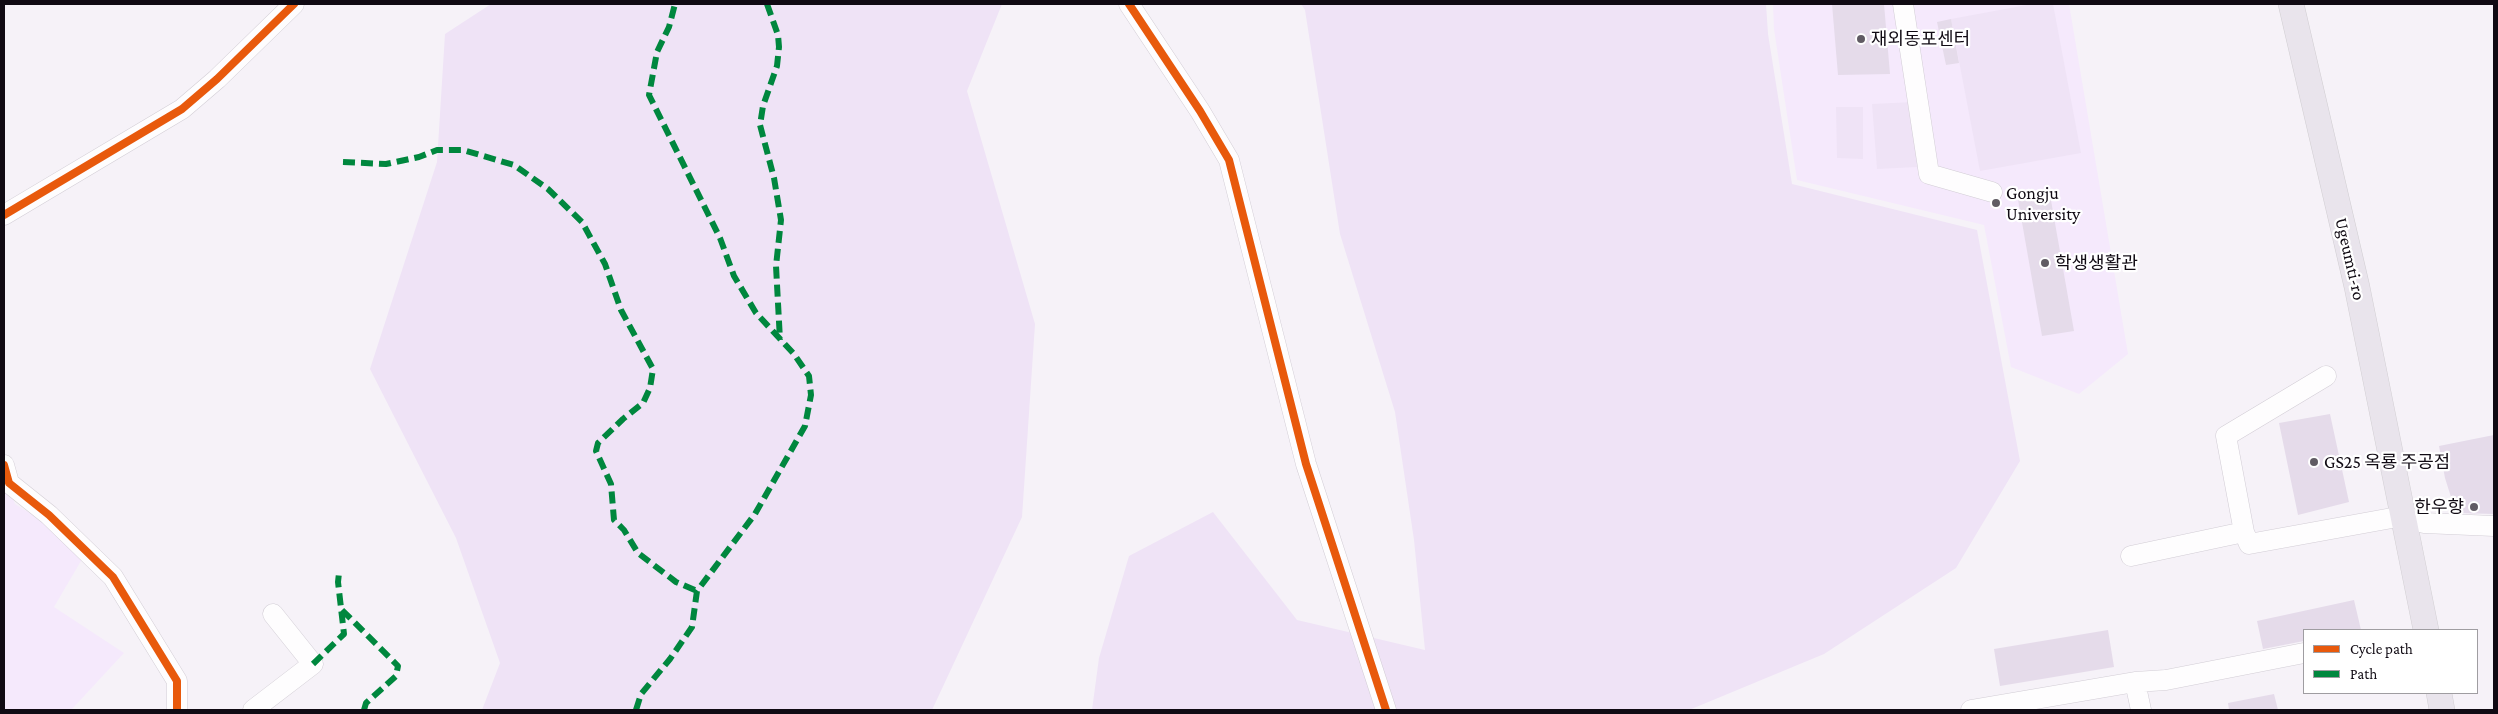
<!DOCTYPE html>
<html>
<head>
<meta charset="utf-8">
<style>
	body { margin:0 }
	#map { position:relative; width:2498px; height:714px; overflow:hidden; background:#f6f2f8; font-family:"Crimson Pro",serif }
	canvas { display:block }
	.frame { position:absolute; inset:0; border:5px solid #100a13; pointer-events:none }
	.legend { position:absolute; left:2303px; top:629px; width:175px; height:65px; box-sizing:border-box; background:#fff; border:1px solid #9f9da1; margin:0; padding:6px 9px; list-style:none; font-size:15px; color:#100a13 }
	.legend li { display:flex; align-items:center; gap:10px; height:25px }
	.legend b { width:25px; border:1px solid #9f9da1 }
</style>
</head>
<body>
<div id="map">
<canvas width="2498" height="714"></canvas>
<div class="frame"></div>
<ul class="legend">
<li><b style="height:6px;background:#e8590c"></b>Cycle path</li>
<li><b style="height:6px;background:#00873e"></b>Path</li>
</ul>
</div>
<script>
const c = document.querySelector('canvas').getContext('2d');
c.lineJoin = 'round';
function paint(path, color) {
  c.fillStyle = color;
  c.fill(path, 'evenodd');
}
function toPath(rows) {
  const path = new Path2D();
  for (const r of rows) {
    path.moveTo(r[0], r[1]);
    for (let i = 2; i < r.length; i += 2) path.lineTo(r[i], r[i + 1]);
  }
  return path;
}
function stroke(path, color, width, dash) {
  c.strokeStyle = color;
  c.lineWidth = width;
  c.lineCap = dash ? 'butt' : 'round';
  c.setLineDash(dash || []);
  c.stroke(path);
}
function drawText(font, color, halo, rows, align = 'center') {
  c.font = font + ' "Crimson Pro","Noto Sans KR",serif';
  c.lineWidth = 4.5;
  c.setLineDash([]);
  c.textBaseline = 'middle';
  c.strokeStyle = halo;
  c.fillStyle = color;
  for (const [text, x, y, turn = 0] of rows) {
    c.save();
    c.translate(x, y);
    c.rotate((+turn || 0) * Math.PI / 180);
    c.textAlign = isNaN(turn) ? turn : align;
    if (halo) c.strokeText(text, 0, 0);
    c.fillText(text, 0, 0);
    c.restore();
  }
}
paint(toPath([
	[1773,4,2069,4,2128,354,2079,394,2011,367,1984,225,1797,180,1774,29],
	[4,473,15,504,88,549,54,607,124,653,71,710,4,710]
]), '#f5e9fc');
paint(toPath([
	[491,4,1002,4,967,91,1035,324,1022,517,932,710,482,710,500,663,456,538,370,369,437,162,445,34],
	[1301,4,1766,4,1768,34,1792,184,1977,230,2020,461,1956,568,1824,654,1689,710,1092,710,1099,658,1129,556,1213,512,1297,620,1425,650,1414,540,1395,412,1340,234,1305,10],
	[2032,4,2053,4,2081,153,1980,171,1951,19],
	[1913,102,1917,167,1877,169,1872,104],
	[1836,107,1863,107,1863,159,1837,158]
]), '#efe3f6');
paint(toPath([
	[1832,4,1884,4,1890,74,1838,75],
	[1951,19,1959,63,1946,65,1937,22],
	[2049,189,2074,331,2042,336,2017,194],
	[2330,414,2349,502,2298,515,2279,423],
	[2494,435,2494,514,2456,513,2445,478,2439,446],
	[2354,600,2361,630,2304,630,2304,641,2263,649,2257,621],
	[2108,630,2114,667,2000,686,1994,649],
	[2274,694,2278,710,2229,710,2228,703]
]), '#e5dbea');
const minor = toPath([
	[1129,4,1200,111,1229,160,1306,464,1386,710],
	[1903,4,1929,174,1992,192],
	[4,215,182,109,217,79,294,4],
	[2326,376,2226,436,2244,532,2249,544,2403,516,2424,523,2494,526],
	[4,465,9,483,49,515,113,577,177,681,177,710],
	[2131,556,2244,532],
	[2135,682,2141,710],
	[253,710,313,664,273,614],
	[1971,710,2135,682,2166,680,2304,653]
]);
const major = toPath([
	[2291,4,2357,287,2426,630],
	[2439,693,2442,710]
]);
stroke(minor, '#d2cdd5', 21);
stroke(major, '#d1ced2', 26);
stroke(minor, '#fefdfe', 20);
stroke(major, '#e9e4ec', 25);
stroke(toPath([
	[767,4,778,35,779,47,777,66,763,106,760,125,774,178,781,220,776,266,780,340],
	[343,162,386,164,419,157,437,150,463,150,514,165,548,189,582,222,605,264,621,310,653,369,650,388,643,403,623,419,598,443,596,451,611,484,614,520,624,530,638,553,676,582,697,591],
	[342,610,398,666,396,676,366,703,364,710],
	[313,664,344,634,338,582,339,573],
	[636,710,641,694,670,659,692,627,697,591,755,514,805,426,811,395,809,376,794,354,756,313,734,276,720,238,649,95,657,52,669,27,675,4]
]), '#00873e', 6, [12, 6]);
stroke(toPath([
	[1129,4,1200,111,1229,160,1306,464,1386,710],
	[4,215,182,109,217,79,294,4],
	[4,465,9,483,49,515,113,577,177,681,177,710]
]), '#e8590c', 8);
for (const [x, y, r, color] of [
	[1861,39,5,"#605b63"],
	[1996,203,5,"#605b63"],
	[2045,263,5,"#605b63"],
	[2314,462,5,"#605b63"],
	[2474,507,5,"#605b63"]
]) {
  const dot = new Path2D();
  dot.arc(x, y, r, 0, 2 * Math.PI);
  c.fillStyle = color;
  c.fill(dot);
  stroke(dot, '#fff', 2);
}
drawText('18px', '#100a13', '#fff', [
	["재외동포센터",1871,39],
	["Gongju",2006,193],
	["University",2006,214],
	["학생생활관",2055,263],
	["GS25 옥룡 주공점",2324,462],
	["한우향",2464,507,"right"]
], 'left');
drawText('18px', '#100a13', '#fff', [
	["Ugeumti-ro",2350,259,77]
]);
</script>
</body>
</html>
